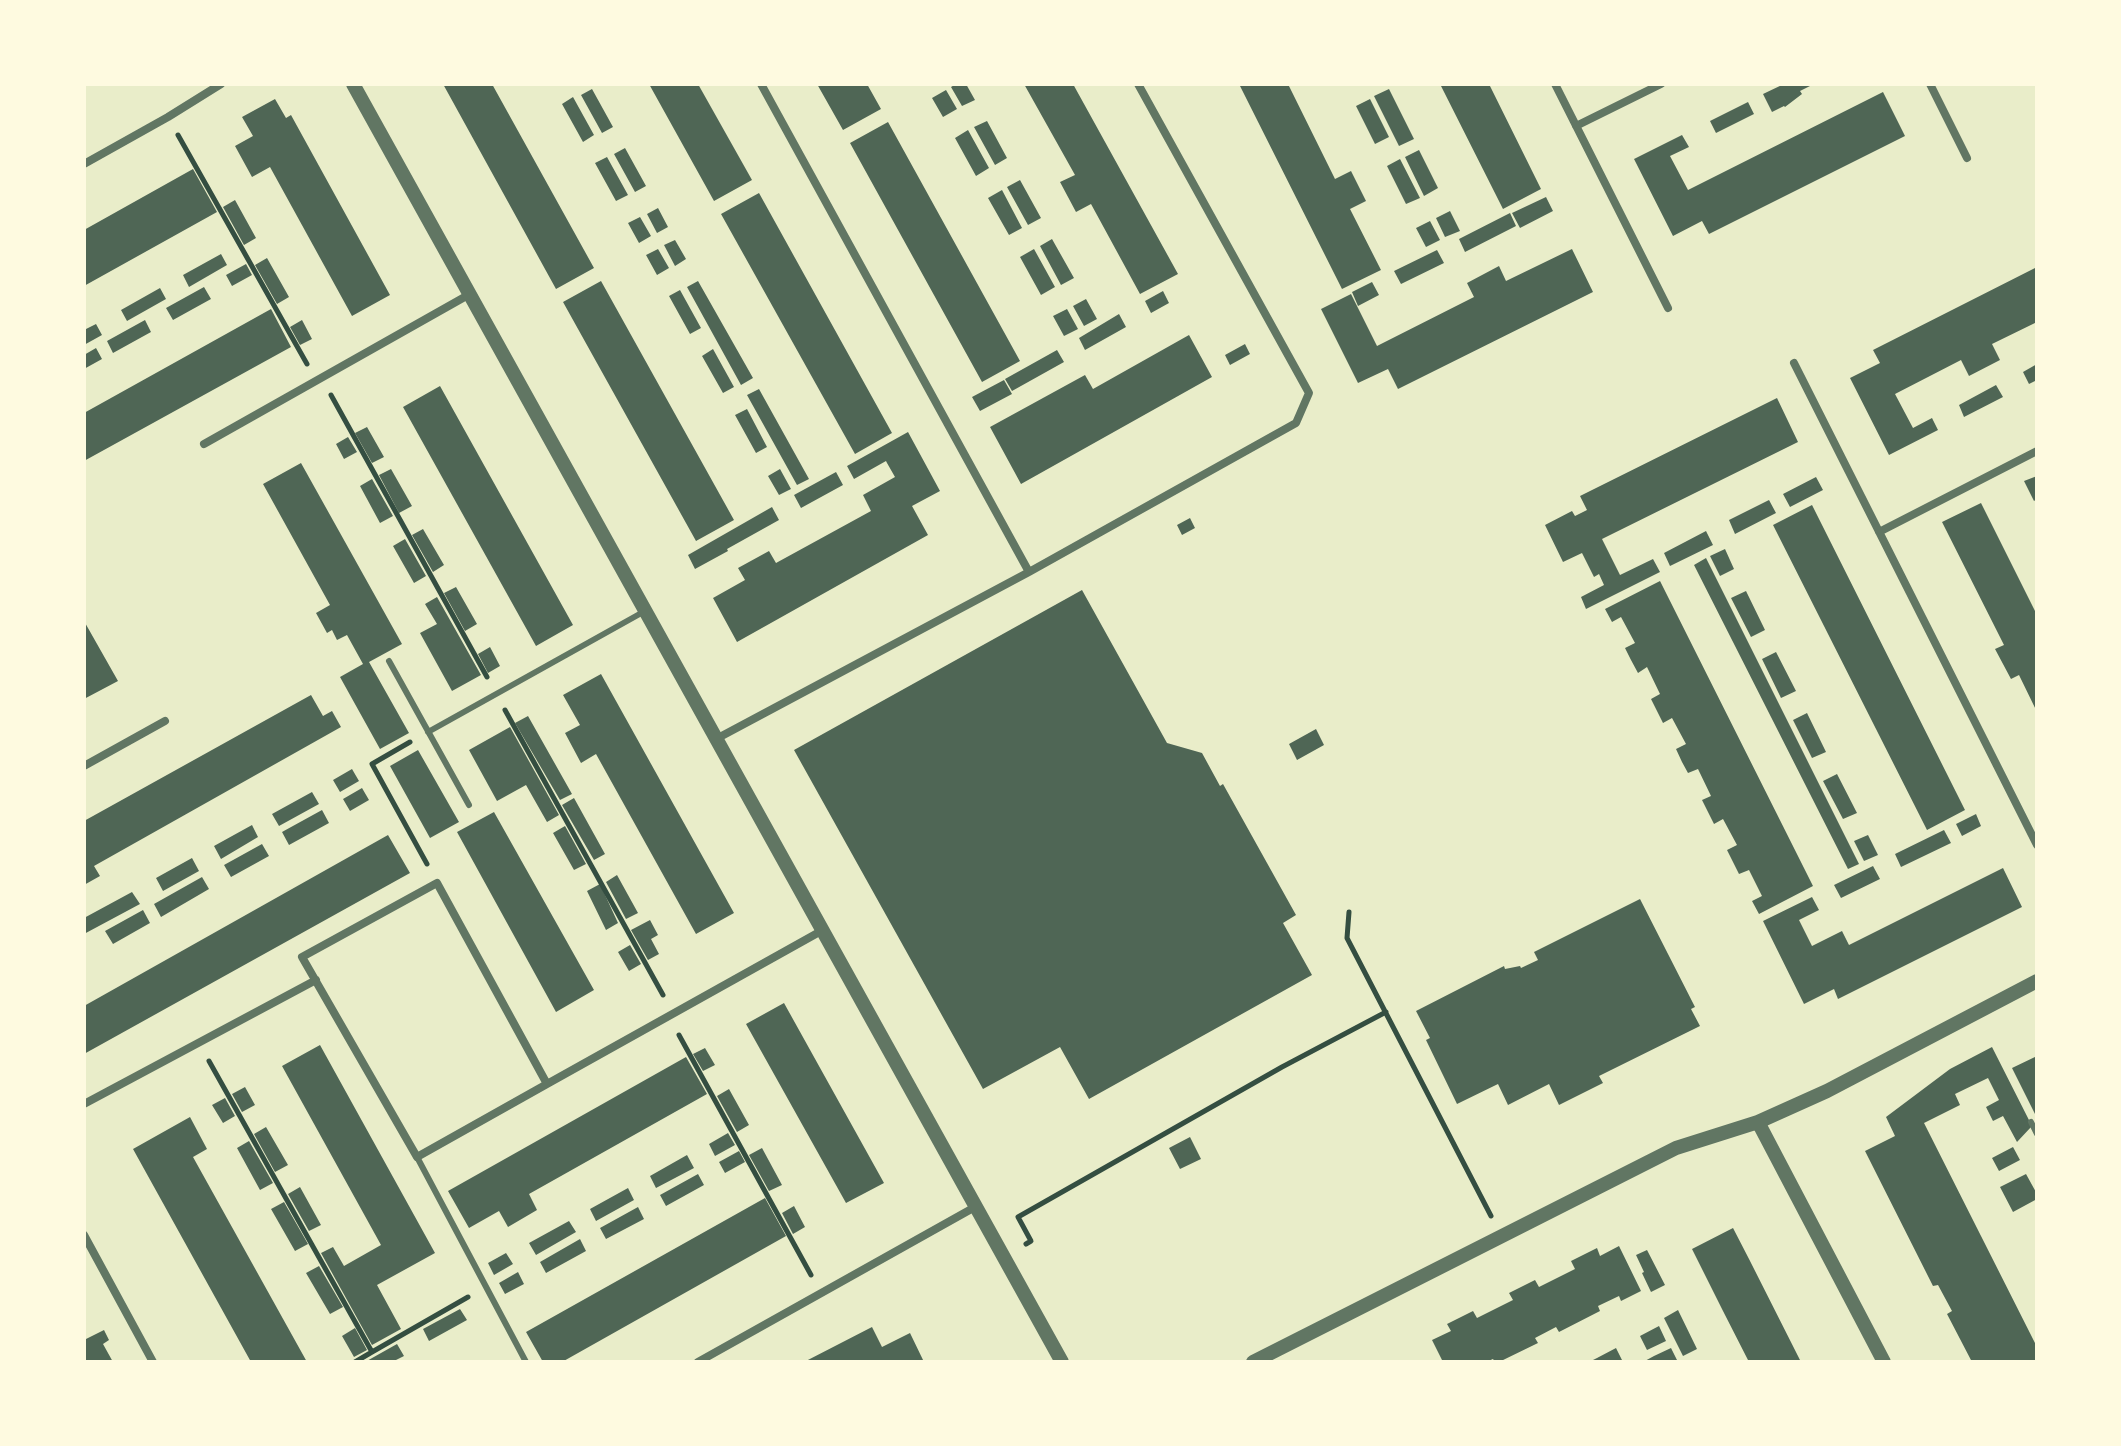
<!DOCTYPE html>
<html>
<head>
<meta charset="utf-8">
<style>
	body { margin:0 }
	#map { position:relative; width:2121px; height:1446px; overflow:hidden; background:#e9edc9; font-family:Montserrat,sans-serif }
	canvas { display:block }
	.frame { position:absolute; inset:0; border:86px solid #fefae0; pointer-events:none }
</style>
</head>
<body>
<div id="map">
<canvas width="2121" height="1446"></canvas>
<div class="frame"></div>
</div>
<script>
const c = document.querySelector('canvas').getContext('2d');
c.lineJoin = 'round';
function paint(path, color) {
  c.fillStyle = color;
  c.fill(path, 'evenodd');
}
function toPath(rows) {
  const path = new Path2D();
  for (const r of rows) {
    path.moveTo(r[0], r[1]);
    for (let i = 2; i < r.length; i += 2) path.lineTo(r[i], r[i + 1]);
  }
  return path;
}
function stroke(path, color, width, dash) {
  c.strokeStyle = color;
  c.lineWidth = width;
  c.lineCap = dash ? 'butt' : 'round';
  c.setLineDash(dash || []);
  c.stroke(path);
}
paint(toPath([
	[443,84,492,84,594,268,556,289],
	[649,84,698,84,752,180,714,201],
	[817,84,867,84,881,109,843,130],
	[956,84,966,84,975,100,962,106,951,87],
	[1024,84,1073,84,1178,274,1140,294,1091,204,1076,212,1060,182,1075,175],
	[1239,84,1288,84,1335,179,1351,171,1366,201,1350,209,1381,270,1342,289],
	[1440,84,1489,84,1541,189,1503,209],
	[1784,84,1814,84,1800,91,1802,94,1785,107,1784,106,1772,112,1763,94],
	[592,89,613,127,602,133,581,95],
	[1389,89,1414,139,1399,146,1374,96],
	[946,90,957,109,943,117,932,98],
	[1883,92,1905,136,1709,234,1702,221,1673,236,1634,159,1682,135,1689,147,1670,156,1688,190],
	[573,97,594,135,583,142,562,104],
	[275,99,286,118,291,115,390,295,352,316,270,167,252,177,235,146,253,136,242,117],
	[1370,99,1389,137,1375,144,1356,106],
	[1748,102,1754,114,1716,133,1710,121],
	[987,121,1007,158,995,165,974,127],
	[888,122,1020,361,982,382,850,143],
	[968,130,989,168,976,176,955,138],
	[625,148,646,186,635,192,614,154],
	[1419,150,1438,188,1424,196,1405,157],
	[607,157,628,195,616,201,595,163],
	[1400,159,1420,198,1406,204,1387,166],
	[193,169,217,212,84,286,84,230],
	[1020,180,1041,218,1028,225,1007,187],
	[1002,190,1022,228,1009,235,988,198],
	[759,193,892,433,855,454,721,214],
	[1546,197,1553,211,1520,228,1512,213],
	[235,200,256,238,244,245,223,207],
	[658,208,668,227,657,233,647,214],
	[1450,211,1460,231,1445,237,1436,218],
	[1510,213,1516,226,1465,252,1459,239],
	[640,217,651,236,639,243,628,223],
	[1430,221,1440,240,1426,247,1416,228],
	[1052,239,1074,278,1061,285,1040,246],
	[675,240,686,259,675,266,664,245],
	[658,249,669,268,657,275,646,255],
	[1034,249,1055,287,1041,295,1020,257],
	[1572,249,1593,292,1398,389,1388,369,1358,383,1321,309,1351,294,1377,346,1474,297,1467,283,1499,266,1506,281],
	[1437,250,1444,263,1401,284,1394,271],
	[221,254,227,265,189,287,183,275],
	[267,258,289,297,277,304,255,265],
	[246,264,252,275,232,286,226,275],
	[2037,267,2037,322,1992,344,2000,360,1969,376,1961,360,1895,394,1913,428,1932,418,1938,430,1889,455,1850,378,1880,363,1873,350],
	[601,281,734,520,696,541,563,302],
	[698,281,753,378,741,385,687,287],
	[1372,282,1379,295,1358,306,1352,292],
	[204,287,211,299,173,320,166,308],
	[160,288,166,299,127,321,121,310],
	[680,290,701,328,690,334,669,296],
	[1163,291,1169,303,1151,313,1145,301],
	[1086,299,1097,319,1084,326,1073,306],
	[271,309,291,347,84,461,84,413],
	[1067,309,1078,329,1064,336,1053,316],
	[1119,314,1126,327,1085,350,1079,338],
	[145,320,151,332,113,353,107,341],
	[302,320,312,339,300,345,290,327],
	[96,324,102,335,84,345,84,330],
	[1189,335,1212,377,1021,484,990,427,1085,375,1093,389],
	[1245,344,1250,354,1230,365,1225,355],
	[96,348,102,359,84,369,84,355],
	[713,349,734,387,723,393,702,356],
	[1057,350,1064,362,1012,391,1005,379],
	[2037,364,2037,380,2029,384,2023,372],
	[1004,380,1012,394,980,411,972,397],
	[1996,385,2003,397,1964,417,1959,405],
	[440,386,573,625,536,646,403,407],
	[759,389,809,479,797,485,747,395],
	[1777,398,1798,442,1602,539,1620,575,1653,559,1660,572,1586,609,1581,597,1604,585,1599,574,1594,577,1582,553,1563,562,1545,525,1572,511,1575,516,1587,510,1580,496],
	[747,409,767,447,756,453,735,415],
	[367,427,384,457,372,463,355,433],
	[908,432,940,491,912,506,928,535,737,642,713,598,745,580,738,568,769,551,776,563,871,511,863,495,895,477,887,463,886,461,854,479,847,466],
	[348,437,357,452,344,459,336,444],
	[301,463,402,644,369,662,409,733,380,749,340,677,363,664,347,635,337,640,332,630,327,633,316,613,330,605,263,484],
	[391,469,412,506,399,513,379,475],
	[780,469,791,489,779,495,768,476],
	[836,472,843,485,801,508,794,495],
	[2037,476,2037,499,2034,501,2024,481],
	[1816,477,1823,490,1790,507,1783,494],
	[372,479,393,516,380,523,360,486],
	[1769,500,1776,513,1735,534,1729,520],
	[1981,503,2037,615,2037,712,2019,675,2011,679,1995,649,2004,645,1942,522],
	[1812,505,1965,810,1927,830,1773,525],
	[772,507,779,520,727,549,728,551,695,569,688,555],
	[1190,518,1195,528,1182,535,1177,525],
	[423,529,444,565,433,572,412,535],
	[1706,531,1713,545,1670,566,1664,553],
	[405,539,426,576,414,583,393,546],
	[1725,549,1734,569,1720,576,1710,556],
	[1706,558,1859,864,1848,869,1694,565],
	[1660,581,1813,886,1759,914,1752,901,1762,896,1749,870,1739,874,1727,850,1737,845,1723,819,1714,824,1702,800,1711,796,1698,769,1688,773,1682,762,1676,749,1686,744,1672,718,1663,723,1651,699,1660,694,1647,667,1638,673,1631,660,1625,648,1635,643,1621,617,1612,622,1605,609],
	[456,587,477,624,465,631,444,593],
	[1082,590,1167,743,1202,753,1220,786,1223,784,1296,915,1283,923,1312,975,1089,1099,1060,1047,983,1089,794,750],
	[1746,591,1765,630,1751,637,1731,598],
	[437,597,481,675,452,691,420,633,437,624,425,604],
	[84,621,118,681,84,699],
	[490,647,500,666,488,673,478,654],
	[1776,652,1796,691,1781,698,1762,659],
	[601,674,734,913,696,934,596,754,581,763,565,733,580,725,563,695],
	[311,695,323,716,332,711,341,727,94,866,100,876,84,885,84,821],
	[1807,713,1826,752,1812,758,1793,720],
	[528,716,572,794,560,800,515,723],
	[510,727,559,815,547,822,526,785,497,801,469,750],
	[1316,729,1324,745,1297,760,1289,744],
	[418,750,459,822,430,838,390,766],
	[352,769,359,781,340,792,333,780],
	[1837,774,1857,813,1843,819,1823,781],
	[362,788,369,800,350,811,343,799],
	[312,792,319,804,279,826,272,814],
	[574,798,605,854,594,860,562,805],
	[322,810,329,823,289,845,282,832],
	[494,812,594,990,556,1012,457,832],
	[1976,814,1981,826,1962,836,1956,824],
	[252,825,258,837,221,859,214,846],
	[565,826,586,864,574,870,553,833],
	[1944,830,1951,843,1901,867,1895,854],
	[388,835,410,873,84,1054,84,1006],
	[1868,835,1878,855,1864,861,1854,841],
	[262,844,269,856,231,877,224,865],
	[192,858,199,871,163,891,156,878],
	[1873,866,1880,879,1841,898,1834,885],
	[2003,868,2022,907,1838,999,1834,989,1804,1004,1763,921,1812,897,1819,910,1799,920,1812,946,1842,931,1849,945],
	[617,875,638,913,626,919,606,882],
	[202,877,209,889,161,917,154,904],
	[600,884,618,923,606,930,587,891],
	[132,892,140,904,84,934,84,918],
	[1640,899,1695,1007,1691,1009,1700,1026,1599,1076,1603,1083,1559,1105,1549,1084,1508,1105,1498,1084,1457,1104,1426,1040,1430,1038,1416,1011,1504,966,1505,969,1520,966,1521,968,1538,960,1534,952],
	[143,910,150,923,113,944,105,931],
	[650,920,658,935,651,939,659,954,648,960,631,930],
	[630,945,641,964,629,971,618,952],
	[784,1003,884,1183,846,1203,746,1024],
	[320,1045,435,1253,377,1285,401,1329,372,1345,321,1253,333,1247,344,1266,381,1245,282,1066],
	[1992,1047,2032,1126,2017,1142,2003,1116,1993,1121,1986,1107,1999,1100,1988,1078,1955,1094,1960,1105,1924,1123,2037,1347,2037,1362,1972,1362,1947,1314,1952,1311,1938,1285,1933,1286,1865,1151,1895,1136,1886,1117,1950,1069],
	[705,1048,715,1065,703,1071,693,1054],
	[2037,1056,2037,1118,2012,1068],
	[686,1057,707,1094,529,1194,537,1210,508,1227,499,1211,469,1228,448,1191],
	[245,1087,255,1105,242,1112,232,1094],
	[729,1089,749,1125,737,1132,717,1096],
	[225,1098,235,1116,223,1123,212,1105],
	[190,1117,207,1149,193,1157,307,1362,251,1362,133,1149],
	[266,1127,288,1165,275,1172,254,1134],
	[728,1133,735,1145,715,1156,709,1144],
	[1190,1137,1201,1159,1180,1169,1169,1148],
	[249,1141,273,1183,260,1190,237,1148],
	[2013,1147,2020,1160,1999,1171,1992,1158],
	[762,1148,782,1185,769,1191,749,1155],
	[739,1151,745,1162,725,1173,719,1162],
	[687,1155,694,1168,656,1188,650,1176],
	[698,1174,704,1185,666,1206,660,1195],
	[2026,1174,2037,1194,2037,1199,2013,1212,2000,1187],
	[300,1187,321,1225,309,1231,288,1194],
	[628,1188,634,1200,596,1221,590,1209],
	[765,1198,786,1236,562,1362,543,1362,526,1332],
	[284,1202,308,1244,295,1251,271,1209],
	[794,1206,805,1227,793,1234,782,1213],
	[638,1207,644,1219,606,1239,600,1228],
	[569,1221,576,1232,536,1255,529,1243],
	[1733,1228,1749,1259,1801,1362,1749,1362,1723,1311,1692,1249],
	[580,1239,586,1251,546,1273,540,1262],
	[1619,1246,1641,1291,1621,1301,1619,1296,1598,1306,1600,1311,1559,1332,1556,1327,1535,1338,1538,1343,1499,1362,1495,1362,1493,1359,1486,1362,1443,1362,1432,1340,1451,1331,1447,1324,1473,1311,1477,1318,1513,1300,1509,1293,1535,1280,1539,1287,1575,1269,1571,1261,1597,1248,1600,1256],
	[1647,1250,1665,1285,1651,1292,1642,1273,1644,1272,1636,1255],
	[506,1253,513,1264,494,1275,488,1263],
	[319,1266,343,1307,330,1314,306,1273],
	[518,1272,524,1284,505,1294,499,1283],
	[460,1309,467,1320,429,1341,423,1329],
	[1678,1310,1697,1349,1683,1356,1664,1318],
	[1659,1326,1666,1341,1647,1350,1640,1336],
	[872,1327,882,1347,910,1333,924,1362,804,1362],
	[355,1328,367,1350,354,1357,342,1336],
	[104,1330,109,1340,103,1344,113,1362,84,1362,84,1340],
	[397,1344,404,1356,392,1362,365,1362],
	[1616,1348,1623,1362,1589,1362,1597,1358],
	[1671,1348,1678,1362,1643,1362,1654,1356]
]), '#4f6655');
stroke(toPath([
	[178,135,307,364],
	[331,395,487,677],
	[505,710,663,995],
	[410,742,372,764,427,864],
	[1349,912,1347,938,1491,1216],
	[679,1035,811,1275],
	[209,1061,372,1352,355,1362],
	[1026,1244,1031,1241,1018,1217,1282,1067,1386,1012],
	[372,1352,468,1297]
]), '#344e41', 5);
stroke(toPath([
	[389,661,469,805],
	[428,732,645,611],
	[2031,1122,2037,1134],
	[417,1157,526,1362]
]), '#617663', 6);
stroke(toPath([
	[761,84,1029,572],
	[1555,84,1668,308],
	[1930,84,1967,158],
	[1576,126,1661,84],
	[84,164,168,117,221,84],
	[1794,363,2037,845],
	[204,444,470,294],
	[1879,532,2037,451],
	[716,739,1029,572,1296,423,1309,393,1138,84],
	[84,766,165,721],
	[437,883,547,1084,417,1157,302,957,437,883],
	[547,1084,823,930],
	[84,1104,316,980],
	[84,1235,153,1362],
	[698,1362,975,1207]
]), '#617663', 8);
stroke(toPath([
	[353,84,1062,1362],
	[1758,1122,1884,1362],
	[1253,1362,1676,1148,1758,1122,1827,1091,2037,981]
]), '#617663', 14);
</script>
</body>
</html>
